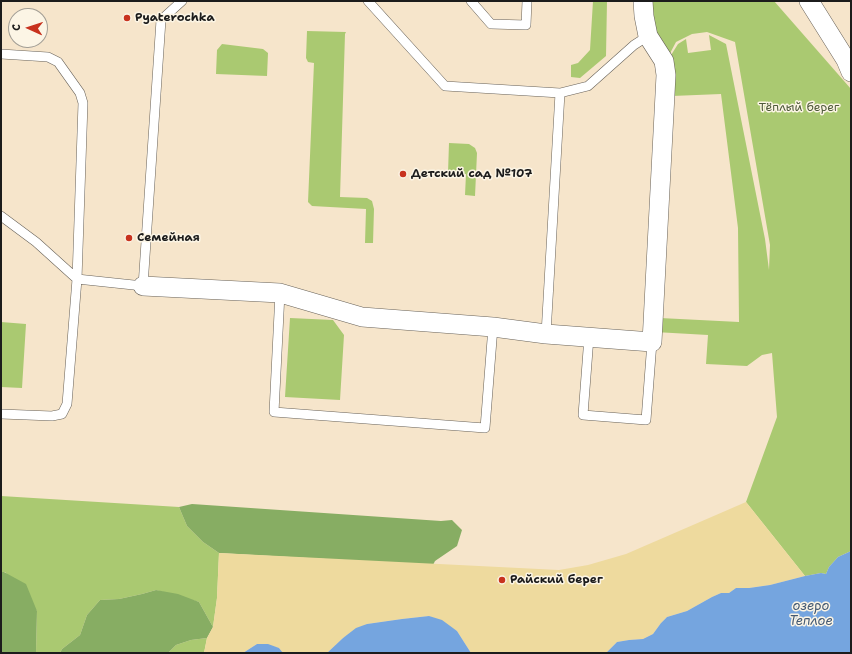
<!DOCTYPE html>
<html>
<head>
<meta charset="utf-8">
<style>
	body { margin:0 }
	#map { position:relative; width:852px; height:654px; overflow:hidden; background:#f6e5cb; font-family:"Shantell Sans",sans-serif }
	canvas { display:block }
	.frame { position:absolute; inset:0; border:2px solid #1c1c1c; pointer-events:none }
	.north { position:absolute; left:8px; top:8px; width:40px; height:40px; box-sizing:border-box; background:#fcf5e5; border:1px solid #a29e95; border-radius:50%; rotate:273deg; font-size:11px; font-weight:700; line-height:16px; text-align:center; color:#1c1c1c }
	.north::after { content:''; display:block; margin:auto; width:14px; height:18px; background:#c8321e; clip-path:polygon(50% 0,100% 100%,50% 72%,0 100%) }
</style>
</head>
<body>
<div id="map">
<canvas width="852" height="654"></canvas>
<div class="frame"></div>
<div class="north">С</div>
</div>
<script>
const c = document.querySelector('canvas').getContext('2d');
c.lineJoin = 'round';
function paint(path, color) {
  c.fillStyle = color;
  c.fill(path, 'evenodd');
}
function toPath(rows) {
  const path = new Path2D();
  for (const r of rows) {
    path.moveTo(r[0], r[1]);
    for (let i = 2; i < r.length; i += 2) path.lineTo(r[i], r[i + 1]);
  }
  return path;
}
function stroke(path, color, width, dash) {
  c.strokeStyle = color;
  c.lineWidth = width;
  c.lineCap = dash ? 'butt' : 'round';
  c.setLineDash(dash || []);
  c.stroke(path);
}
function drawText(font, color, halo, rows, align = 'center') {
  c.font = font + ' "Shantell Sans",sans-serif';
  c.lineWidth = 3;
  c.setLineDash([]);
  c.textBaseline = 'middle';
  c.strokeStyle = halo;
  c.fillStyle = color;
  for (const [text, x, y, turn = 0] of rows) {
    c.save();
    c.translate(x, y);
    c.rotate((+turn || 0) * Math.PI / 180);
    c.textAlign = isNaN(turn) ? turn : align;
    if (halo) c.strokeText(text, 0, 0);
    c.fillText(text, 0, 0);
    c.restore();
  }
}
paint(toPath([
	[593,1,607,1,606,56,580,78,571,77,571,65,578,63,590,50],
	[651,1,774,1,851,89,851,551,838,557,829,567,826,574,821,573,805,576,746,502,777,417,772,353,762,355,747,366,706,364,708,335,655,332,660,318,739,322,738,228,721,94,672,96,668,60,678,44,686,39,688,53,711,50,709,35,726,44,765,239,769,270,770,245,735,42,707,32,692,34,676,42,667,59,650,26],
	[307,31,346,32,345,34,340,197,367,198,372,201,374,209,373,243,365,243,366,209,312,206,308,202,314,63,308,62,306,58],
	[222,44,263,49,268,53,267,76,216,74,217,50],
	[449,143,469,144,475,148,477,153,475,196,465,195,466,174,448,173],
	[290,318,333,320,344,335,340,400,285,397],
	[1,322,26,324,22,388,1,387],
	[1,496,179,507,187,526,203,542,219,553,217,598,213,627,199,602,156,590,142,594,119,599,100,600,87,615,80,635,62,649,60,653,36,653,37,611,5,572,1,572],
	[207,638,204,653,168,653,176,645,191,640]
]), '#aac971');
paint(toPath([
	[192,504,441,521,452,520,462,530,457,546,435,561,433,565,219,553,203,542,187,526,179,507],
	[1,572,4,572,26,584,37,611,36,653,1,653],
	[156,590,178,594,199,602,213,627,207,638,191,640,176,645,168,653,60,653,62,649,80,635,87,615,100,600,119,599,142,594]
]), '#87ad63');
paint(toPath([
	[746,502,805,576,770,585,749,588,736,588,729,593,721,593,712,597,687,611,667,617,661,623,653,634,643,639,629,640,617,642,606,653,471,653,457,631,429,616,402,619,367,624,343,638,327,653,283,653,279,648,257,644,243,653,204,653,207,638,213,627,217,598,219,553,559,570,588,565,626,554]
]), '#eeda9e');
paint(toPath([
	[851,551,851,653,606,653,617,642,629,640,643,639,653,634,661,623,667,617,687,611,712,597,721,593,729,593,736,588,749,588,770,585,805,576,821,573,826,574,829,567,838,557],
	[429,616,442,620,457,631,471,653,327,653,343,638,356,628,367,624,402,619],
	[257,644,268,644,279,648,283,653,243,653]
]), '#75a5df');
const service = toPath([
	[368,1,445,86,560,93,588,86,634,45,648,36],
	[471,1,491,24,526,25,527,1],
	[1,54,48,57,58,62,80,93,83,103,77,279,143,286,161,20,182,1],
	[1,216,36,242,77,279,67,404,62,414,52,416,1,414],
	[280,293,274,412,485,428,493,327],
	[546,334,560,93],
	[589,337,583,415,646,420,652,342]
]);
const minor = toPath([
	[809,1,846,60,851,72],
	[143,286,280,293,362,317,493,327,546,334,652,342,666,75,664,61,648,36,644,16,643,1]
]);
stroke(service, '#686259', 10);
stroke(minor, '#686259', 20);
stroke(service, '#fff', 9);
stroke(minor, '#fff', 19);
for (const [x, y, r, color] of [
	[127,18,4,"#c8321e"],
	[403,174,4,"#c8321e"],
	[129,238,4,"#c8321e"],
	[502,580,4,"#c8321e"]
]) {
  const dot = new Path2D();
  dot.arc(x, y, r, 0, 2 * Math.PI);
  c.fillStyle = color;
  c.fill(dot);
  stroke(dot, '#fcf5e5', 1.5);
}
drawText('bold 12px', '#1c1c1c', '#fcf5e5', [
	["Pyaterochka",135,18],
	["Детский сад №107",411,174],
	["Семейная",137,238],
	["Райский берег",510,580]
], 'left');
drawText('12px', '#4e593a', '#fcf5e5', [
	["Тёплый берег",799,108]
]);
drawText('italic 13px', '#445a74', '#fcf5e5', [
	["озеро",811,607],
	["Теплое",811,622]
]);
</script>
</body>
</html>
